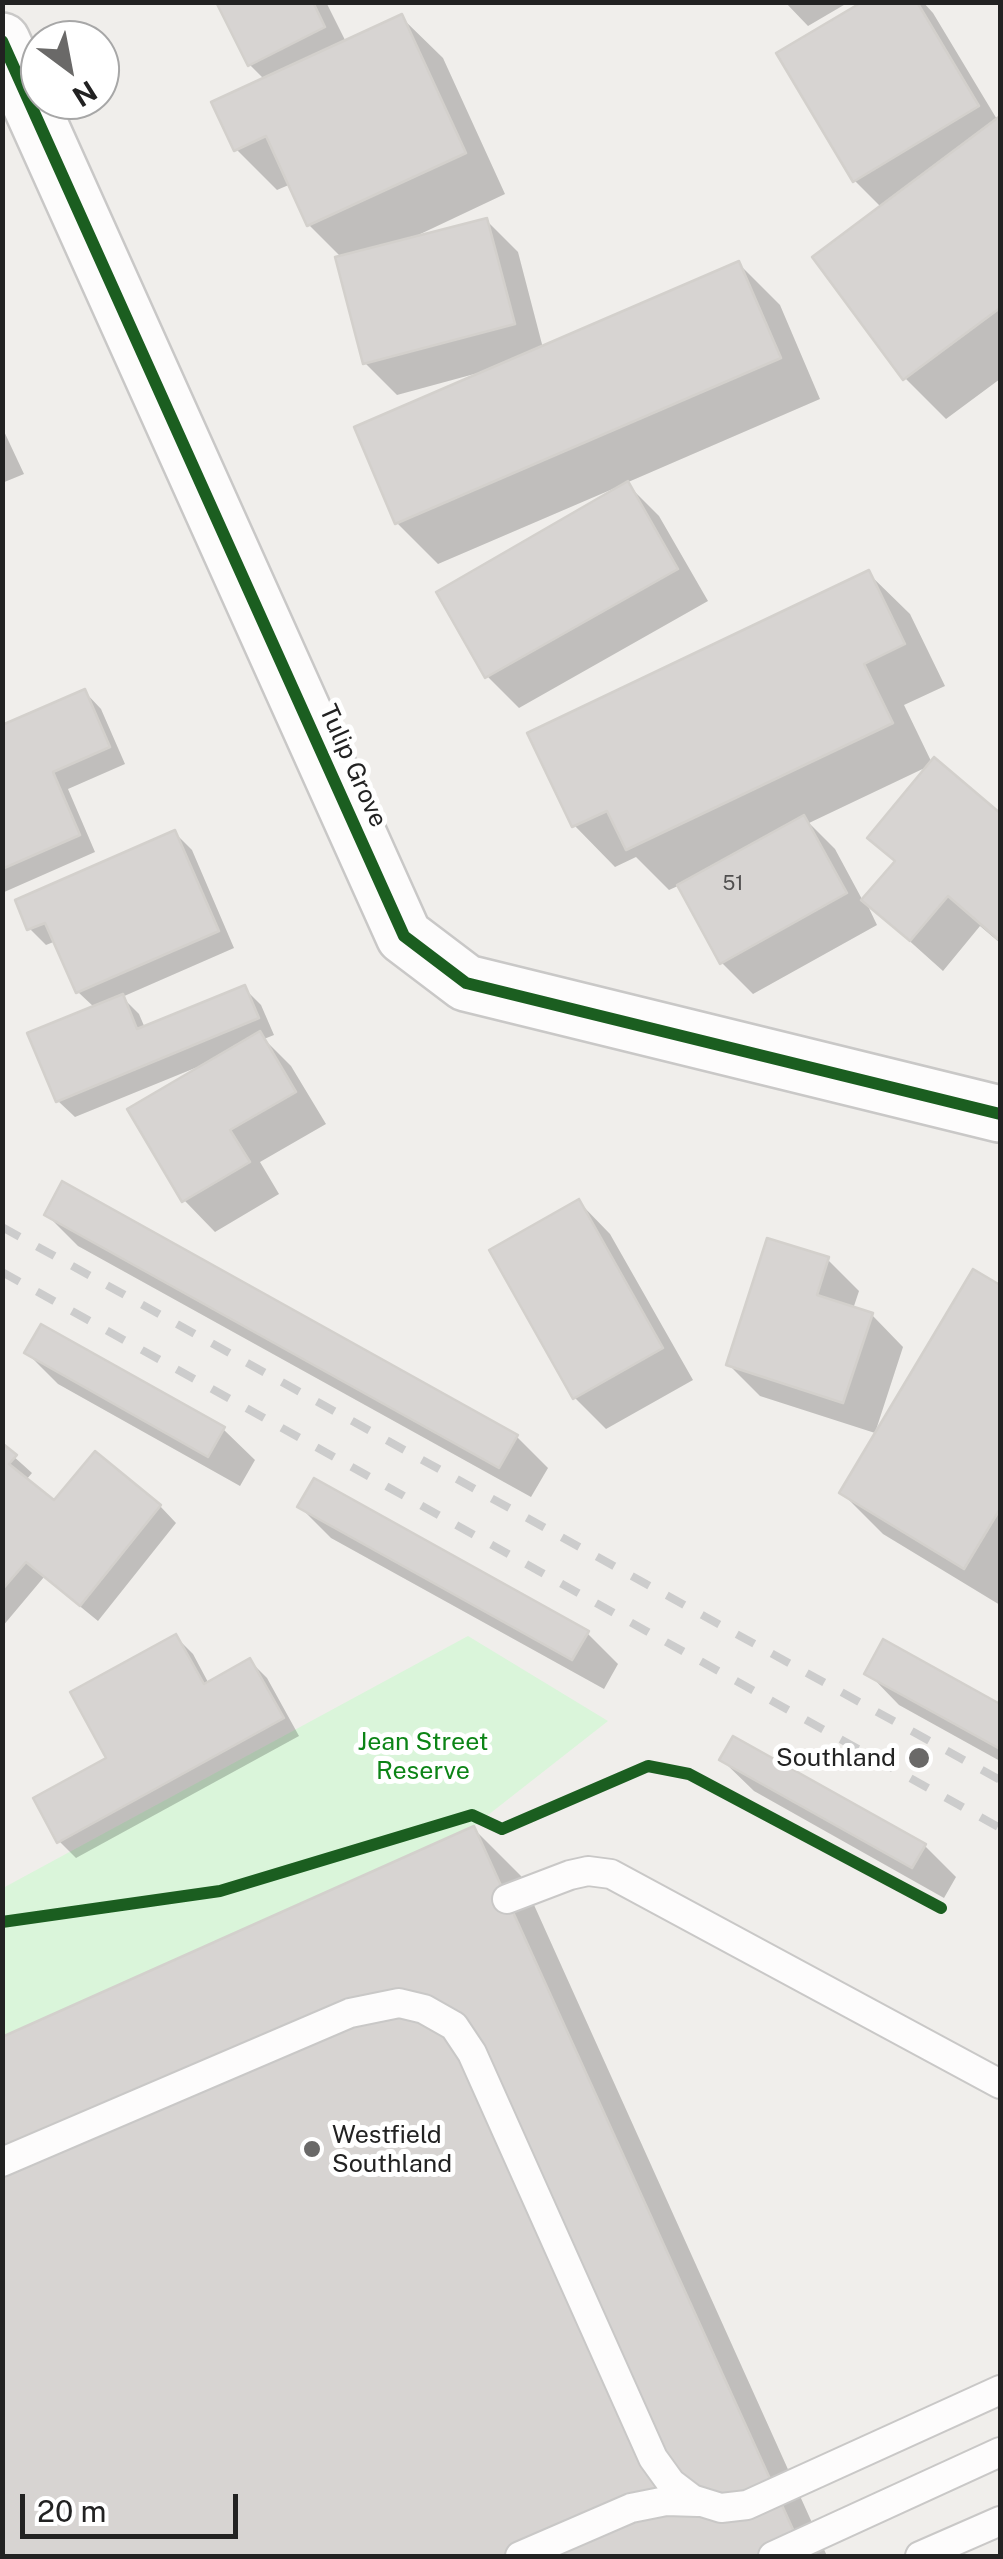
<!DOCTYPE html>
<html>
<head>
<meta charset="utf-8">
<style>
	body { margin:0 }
	#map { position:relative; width:1003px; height:2559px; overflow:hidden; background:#f0eeeb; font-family:"Public Sans",sans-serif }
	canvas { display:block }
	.frame { position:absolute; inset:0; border:5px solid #222; pointer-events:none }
	.north { position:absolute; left:20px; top:20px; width:100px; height:100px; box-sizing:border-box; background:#fff; border:2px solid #a7a7a7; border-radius:50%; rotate:148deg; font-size:28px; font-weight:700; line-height:40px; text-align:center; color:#222 }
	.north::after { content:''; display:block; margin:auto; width:35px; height:45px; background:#6a6968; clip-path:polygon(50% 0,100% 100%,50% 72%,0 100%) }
	.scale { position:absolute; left:20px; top:2494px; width:218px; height:45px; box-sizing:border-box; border:5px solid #222; border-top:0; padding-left:12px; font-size:30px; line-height:35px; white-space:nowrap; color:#222; -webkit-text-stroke:8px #fff; paint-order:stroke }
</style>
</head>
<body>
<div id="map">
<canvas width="1003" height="2559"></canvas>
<div class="frame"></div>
<div class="north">N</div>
<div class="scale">20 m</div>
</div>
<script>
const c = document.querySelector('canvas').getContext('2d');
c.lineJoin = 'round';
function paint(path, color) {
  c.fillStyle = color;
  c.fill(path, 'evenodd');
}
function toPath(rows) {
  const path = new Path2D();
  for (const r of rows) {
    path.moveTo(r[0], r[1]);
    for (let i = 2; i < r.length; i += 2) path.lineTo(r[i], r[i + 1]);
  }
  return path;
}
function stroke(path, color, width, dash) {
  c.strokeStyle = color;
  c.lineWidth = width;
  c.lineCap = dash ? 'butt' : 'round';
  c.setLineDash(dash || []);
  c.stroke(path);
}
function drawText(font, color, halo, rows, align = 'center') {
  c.font = font + ' "Public Sans",sans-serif';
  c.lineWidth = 10;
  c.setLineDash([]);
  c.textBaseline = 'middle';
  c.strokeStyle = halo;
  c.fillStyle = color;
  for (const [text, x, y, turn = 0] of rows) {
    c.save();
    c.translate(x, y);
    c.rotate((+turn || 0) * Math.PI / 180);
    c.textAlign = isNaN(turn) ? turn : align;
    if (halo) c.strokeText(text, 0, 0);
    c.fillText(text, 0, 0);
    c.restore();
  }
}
paint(toPath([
	[468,1636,608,1721,474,1826,3,2037,3,1888]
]), '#daf5da');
paint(toPath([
	[218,2,326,2,346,42,401,17,443,58,505,194,414,237,415,239,487,221,518,252,543,348,739,264,780,305,820,399,626,483,659,516,708,601,519,708,487,676,617,491,615,488,438,564,397,523,479,376,478,373,397,395,365,363,342,258,309,225,291,184,277,190,236,149,265,80,250,65],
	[785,2,849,2,808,26],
	[867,2,923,2,933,13,998,121,1000,119,1000,379,946,419,905,378,882,208,855,181],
	[2,427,24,474,2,483],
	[868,573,910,614,945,686,904,705,932,763,935,761,1000,816,1000,943,980,926,943,971,866,902,877,925,753,994,722,963,680,885,669,890,636,857,615,867,574,825],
	[931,765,870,838,896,863,863,901,835,849,809,823],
	[85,692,101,709,125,764,68,789,95,852,2,893,2,728],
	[175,833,192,850,234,948,122,997,139,1014,145,1028,244,988,261,1005,274,1035,264,1039,291,1066,326,1124,260,1162,279,1194,215,1232,184,1200,200,1066,75,1117,58,1101,95,1008,78,992,56,941,46,945,29,928],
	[579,1202,610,1234,693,1380,606,1429,575,1398],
	[47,1215,517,1437,548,1468,531,1497,78,1246],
	[828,1260,859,1291,853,1309,872,1315,903,1347,875,1433,760,1396,728,1364],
	[974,1272,1000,1288,1000,1605,883,1534,842,1493],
	[27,1353,223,1429,255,1460,240,1486,58,1384],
	[2,1446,32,1473,26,1480,55,1504,160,1506,176,1523,98,1621,44,1577,2,1627],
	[300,1507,587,1633,618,1664,604,1689,331,1538],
	[176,1637,193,1654,209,1684,250,1661,267,1678,299,1736,76,1858,59,1841,109,1759],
	[884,1643,1000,1707,1000,1761,899,1705,868,1673],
	[734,1739,925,1846,956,1877,944,1898,754,1791,722,1760],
	[474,1829,521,1876,827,2556,2,2556,2,2039]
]), '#0003');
const building = toPath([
	[216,2,313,2,325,27,248,66,216,2],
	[862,2,917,2,979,106,853,182,776,53,862,2],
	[402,14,466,153,307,226,266,136,234,151,211,102,402,14],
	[1000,116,1000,308,903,380,812,257,1000,116],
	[487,218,515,324,363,364,335,257,487,218],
	[739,261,781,358,395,524,354,427,739,261],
	[628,481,678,569,485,678,436,592,628,481],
	[869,570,905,644,864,664,893,723,626,850,607,811,572,827,527,733,869,570],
	[85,689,110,747,53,772,80,835,2,869,2,725,85,689],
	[934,757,1000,813,1000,941,948,896,910,941,861,900,895,861,867,838,934,757],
	[804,815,847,893,720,964,677,885,804,815],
	[175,830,219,931,76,993,45,923,27,930,15,900,175,830],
	[245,985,259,1018,56,1102,27,1033,123,994,137,1029,245,985],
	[260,1031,296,1092,230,1130,250,1162,182,1202,127,1109,260,1031],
	[62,1181,518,1435,499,1468,44,1215,62,1181],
	[579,1199,663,1348,573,1399,489,1250,579,1199],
	[767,1238,829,1257,817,1295,873,1313,843,1403,726,1365,767,1238],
	[973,1269,1000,1285,1000,1509,964,1569,839,1493,973,1269],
	[41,1324,225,1427,208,1457,24,1353,41,1324],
	[2,1443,17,1455,9,1464,54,1500,95,1451,161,1505,80,1606,26,1562,2,1590,2,1443],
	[314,1478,589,1631,572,1660,297,1507,314,1478],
	[176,1634,204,1684,250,1658,284,1718,57,1843,33,1798,106,1758,70,1692,176,1634],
	[883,1639,1000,1704,1000,1749,864,1674,883,1639],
	[733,1736,926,1844,912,1868,719,1760,733,1736],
	[474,1826,805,2556,2,2556,2,2037,474,1826]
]);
paint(building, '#d7d4d2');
stroke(building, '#d3d0cc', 2.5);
const service = toPath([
	[507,1899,570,1875,588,1871,611,1874,1000,2084],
	[2,2162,350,2013,399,2003,424,2009,454,2026,472,2053,653,2458,671,2483,692,2499,721,2508,747,2505,1000,2390],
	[520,2556,631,2508,666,2501,698,2502],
	[773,2556,1000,2452],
	[920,2556,1000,2521]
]);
const minor = toPath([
	[2,41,404,936,466,983,1000,1114]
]);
stroke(service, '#c9c8c7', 32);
stroke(minor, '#c9c8c7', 60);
stroke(service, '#fdfcfc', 28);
stroke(minor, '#fdfcfc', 55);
stroke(toPath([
	[2,1227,1000,1780],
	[2,1272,1000,1828]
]), '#ccc', 8, [20, 20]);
stroke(toPath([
	[2,41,404,936,466,983,1000,1114],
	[2,1922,220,1891,472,1815,502,1829,648,1766,689,1774,941,1908]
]), '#1b5e20', 12);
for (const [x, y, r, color] of [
	[919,1758,12,"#6a6968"],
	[312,2149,10,"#6a6968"]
]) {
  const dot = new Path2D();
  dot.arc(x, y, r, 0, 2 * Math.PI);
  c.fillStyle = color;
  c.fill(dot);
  stroke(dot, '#fff', 4);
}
drawText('20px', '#4f4e4e', null, [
	["51",733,884]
]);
drawText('25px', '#222', '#fff', [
	["Tulip Grove",353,766,66]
]);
drawText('25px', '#0c8416', '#fff', [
	["Jean Street",423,1742],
	["Reserve",423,1771]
]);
drawText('25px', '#222', '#fff', [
	["Southland",896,1758],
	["Westfield",332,2135,"left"],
	["Southland",332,2164,"left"]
], 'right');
</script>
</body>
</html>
